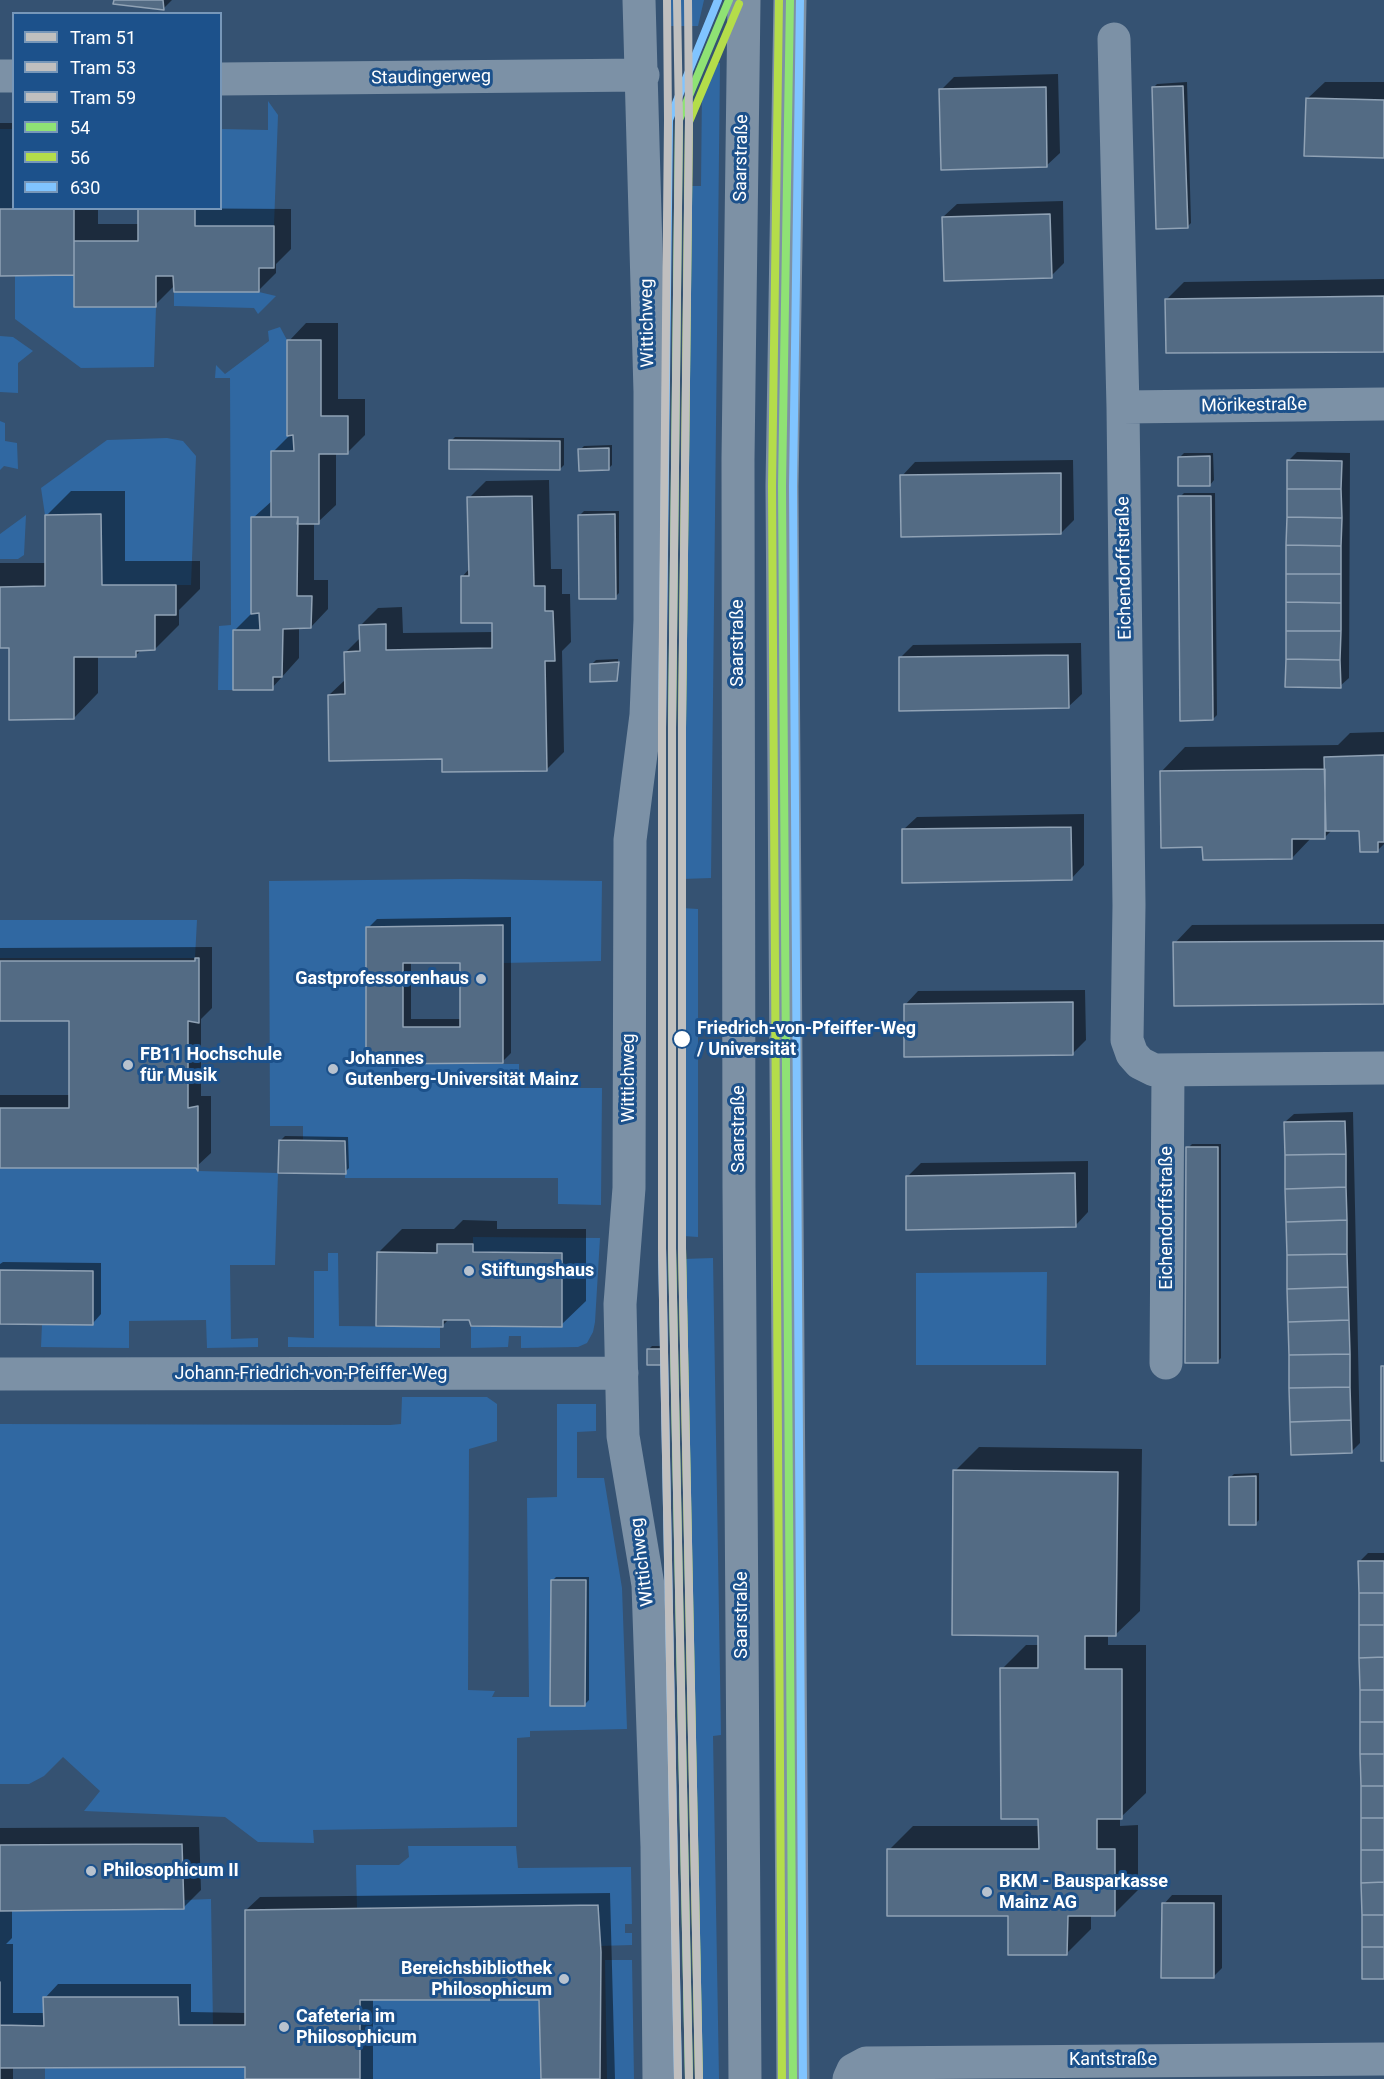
<!DOCTYPE html>
<html>
<head>
<meta charset="utf-8">
<style>
	body { margin:0 }
	#map { position:relative; width:1384px; height:2079px; overflow:hidden; background:#355272; font-family:Roboto,sans-serif }
	canvas { display:block }
	.legend { position:absolute; left:12px; top:12px; width:210px; height:198px; box-sizing:border-box; background:#1c518b; border:2px solid #7797b9; margin:0; padding:8px 10px; list-style:none; font-size:18px; color:#fff }
	.legend li { display:flex; align-items:center; gap:12px; height:30px }
	.legend b { width:30px; border:2px solid #7797b9 }
</style>
</head>
<body>
<div id="map">
<canvas width="1384" height="2079"></canvas>
<ul class="legend">
<li><b style="height:8px;background:#c0c0bf"></b>Tram 51</li>
<li><b style="height:8px;background:#c0bfbf"></b>Tram 53</li>
<li><b style="height:8px;background:#bfbfbf"></b>Tram 59</li>
<li><b style="height:8px;background:#8fe274"></b>54</li>
<li><b style="height:8px;background:#b4dd4a"></b>56</li>
<li><b style="height:8px;background:#80c4ff"></b>630</li>
</ul>
</div>
<script>
const c = document.querySelector('canvas').getContext('2d');
c.lineJoin = 'round';
function paint(path, color) {
  c.fillStyle = color;
  c.fill(path, 'evenodd');
}
function toPath(rows) {
  const path = new Path2D();
  for (const r of rows) {
    path.moveTo(r[0], r[1]);
    for (let i = 2; i < r.length; i += 2) path.lineTo(r[i], r[i + 1]);
  }
  return path;
}
function stroke(path, color, width, dash) {
  c.strokeStyle = color;
  c.lineWidth = width;
  c.lineCap = dash ? 'butt' : 'round';
  c.setLineDash(dash || []);
  c.stroke(path);
}
function drawText(font, color, halo, rows, align = 'center') {
  c.font = font + ' Roboto,sans-serif';
  c.lineWidth = 6;
  c.setLineDash([]);
  c.textBaseline = 'middle';
  c.strokeStyle = halo;
  c.fillStyle = color;
  for (const [text, x, y, turn = 0] of rows) {
    c.save();
    c.translate(x, y);
    c.rotate((+turn || 0) * Math.PI / 180);
    c.textAlign = isNaN(turn) ? turn : align;
    if (halo) c.strokeText(text, 0, 0);
    c.fillText(text, 0, 0);
    c.restore();
  }
}
paint(toPath([
	[668,0,704,0,698,26,669,26],
	[710,63,720,63,711,878,682,879,684,186,701,186,702,88],
	[268,101,278,115,274,226,195,226,195,209,220,208,221,129,268,130],
	[0,129,13,129,14,208,75,209,0,209],
	[15,275,74,275,74,307,156,307,154,367,81,368,15,319],
	[174,292,259,292,276,296,258,314,254,308,174,306],
	[280,327,287,340,287,436,293,435,294,451,271,517,252,614,259,613,260,630,233,630,233,690,218,690,219,626,231,625,230,378,215,378,216,365,225,374,269,341,268,331],
	[0,336,13,337,33,351,18,363,18,393,0,392],
	[0,421,5,423,5,441,17,443,18,469,4,466,0,470],
	[167,438,183,441,196,456,191,585,102,585,101,515,45,515,41,488,107,440],
	[26,515,24,555,18,559,0,559,0,534],
	[463,879,602,881,601,961,502,963,367,927,366,1064,519,1064,519,1088,602,1088,601,1205,558,1204,558,1178,345,1178,345,1141,303,1140,303,1126,270,1126,269,881],
	[682,908,698,909,698,1237,683,1236],
	[0,920,197,920,195,958,0,958],
	[0,1168,196,1168,198,1171,278,1173,275,1265,230,1265,231,1339,258,1338,258,1347,207,1348,206,1320,129,1321,129,1348,41,1347,42,1324,93,1324,93,1272,0,1270],
	[473,1237,600,1238,595,1322,593,1332,587,1343,578,1347,521,1348,521,1336,509,1336,508,1347,471,1348,471,1326,562,1326,562,1253,473,1252],
	[328,1253,338,1253,339,1326,440,1327,440,1348,288,1347,288,1337,314,1338,314,1271,328,1271],
	[713,1258,721,1735,713,1736,719,2079,696,2079,692,1774,684,1562,683,1259],
	[1047,1272,1046,1365,916,1365,916,1273],
	[402,1397,487,1397,497,1404,497,1441,469,1449,468,1690,495,1691,492,1697,529,1697,527,1498,557,1497,557,1404,596,1404,596,1431,577,1432,577,1478,604,1478,622,1588,627,1729,530,1731,530,1737,517,1738,517,1827,313,1830,314,1843,258,1842,225,1817,84,1811,100,1791,63,1757,44,1776,29,1784,0,1784,0,1424,390,1425,401,1424],
	[408,1846,516,1846,518,1868,631,1867,632,1924,625,1924,625,1933,632,1933,632,1945,598,1946,597,1905,357,1908,356,1865,399,1865,409,1857],
	[211,1899,213,2026,179,2025,178,1997,43,1997,44,2026,0,2025,0,1911,183,1909,183,1900],
	[605,1960,632,1960,634,2079,607,2079],
	[360,2000,539,2000,541,2079,360,2079],
	[245,2067,245,2079,45,2079,45,2068]
]), '#3068a2');
paint(toPath([
	[115,0,172,0,164,8,114,3],
	[1058,74,1060,153,1046,166,941,90,954,77],
	[1187,82,1191,223,1187,227,1153,88,1157,84],
	[1325,82,1384,82,1384,156,1307,99],
	[0,123,14,123,14,208,98,208,98,224,140,224,140,208,291,209,291,249,276,264,276,273,259,290,175,285,155,305,75,271,0,274],
	[1063,201,1064,263,1051,276,943,217,957,204],
	[1384,279,1384,350,1167,299,1184,282],
	[306,323,338,323,338,399,365,399,365,435,347,453,336,453,336,505,318,522,314,522,314,580,328,580,328,609,311,627,299,627,299,658,272,688,234,631,252,613,253,518,273,500,273,452,289,436,289,341],
	[455,437,564,438,564,465,560,469,451,441],
	[612,445,612,465,608,469,580,450,584,446],
	[1297,452,1350,453,1349,678,1340,686,1288,461],
	[1184,453,1213,453,1214,480,1210,485,1180,457],
	[1073,460,1074,520,1061,533,902,476,915,462],
	[549,480,551,569,562,569,562,594,570,594,571,642,562,651,564,752,547,769,444,758,329,695,346,679,346,652,361,637,361,625,378,608,402,607,403,633,494,632,494,621,462,577,470,568,469,498,486,481],
	[71,491,125,491,125,561,200,561,200,589,179,610,179,625,155,649,142,649,135,656,98,656,98,693,74,718,10,647,0,647,0,563,47,563,47,515],
	[1184,493,1215,493,1217,715,1213,719,1180,497],
	[584,511,619,511,619,593,615,597,580,515],
	[1081,643,1082,694,1068,707,900,658,913,645],
	[618,659,617,679,592,664,596,660],
	[1384,732,1384,844,1378,850,1361,830,1332,830,1325,837,1312,837,1292,858,1204,846,1161,772,1185,747,1338,745,1350,733],
	[1084,814,1084,865,1071,879,903,830,917,817],
	[511,917,511,1053,502,1062,368,1062,368,928,377,919],
	[411,962,461,962,462,1019,411,1019],
	[1384,924,1384,1003,1175,943,1192,925],
	[212,947,212,1008,201,1019,201,1096,211,1096,211,1153,197,1166,0,1166,0,1095,70,1095,71,1019,0,1019,0,948],
	[1085,990,1086,1040,1072,1054,905,1005,918,991],
	[1353,1112,1360,1443,1351,1452,1285,1122,1294,1114],
	[285,1136,348,1137,349,1168,345,1172,281,1140],
	[1192,1144,1221,1144,1221,1358,1217,1362,1188,1148],
	[1088,1161,1088,1212,1075,1226,907,1177,921,1163],
	[463,1220,497,1221,497,1229,586,1229,586,1301,561,1325,450,1318,443,1325,378,1253,402,1229,454,1229],
	[3,1262,101,1263,101,1314,93,1323,0,1322,0,1264],
	[652,1346,667,1346,667,1360,663,1364,648,1350],
	[979,1447,1142,1449,1140,1611,1115,1635,1108,1635,1108,1645,1146,1645,1146,1793,1120,1818,1120,1826,1138,1825,1138,1890,1114,1914,1091,1914,1091,1929,1067,1953,1010,1914,889,1850,913,1826,1040,1826,1002,1669,1026,1645,1040,1645,1040,1634,955,1471],
	[1259,1473,1259,1520,1255,1524,1230,1478,1234,1474],
	[1368,1553,1384,1553,1384,1978,1359,1562],
	[556,1577,589,1577,589,1700,585,1704,552,1581],
	[199,1827,201,1890,183,1908,12,1909,12,1938,6,1944,13,1944,13,2013,45,2013,45,1998,58,1984,191,1984,191,2012,246,2013,246,1910,260,1897,610,1893,615,2079,542,2079,541,1999,373,1999,373,2079,247,2079,247,2066,13,2067,13,2079,0,2079,0,1828],
	[1172,1895,1222,1895,1222,1968,1213,1977,1164,1904]
]), '#0007');
const building = toPath([
	[114,0,163,0,164,10,113,4,114,0],
	[1183,86,1188,228,1156,229,1152,87,1183,86],
	[1046,87,1047,167,941,170,939,89,1046,87],
	[1306,98,1384,100,1384,158,1304,156,1306,98],
	[138,208,195,208,195,226,274,226,274,268,259,268,259,292,174,292,173,276,156,276,156,307,74,307,74,241,138,241,138,208],
	[0,209,74,209,74,275,0,276,0,209],
	[1050,214,1052,278,944,281,942,217,1050,214],
	[1384,296,1384,352,1166,353,1165,299,1384,296],
	[287,340,321,340,321,416,348,416,348,454,319,454,319,524,297,524,298,517,271,517,271,451,294,451,293,435,287,436,287,340],
	[449,440,560,441,560,470,449,469,449,440],
	[609,448,609,470,579,471,578,449,609,448],
	[1210,456,1210,486,1178,486,1178,457,1210,456],
	[1287,460,1342,461,1341,489,1287,489,1287,460],
	[1061,473,1061,534,901,537,900,475,1061,473],
	[1287,489,1341,489,1342,518,1287,517,1287,489],
	[532,496,534,586,545,586,545,611,553,611,555,661,545,661,547,771,442,772,442,759,329,761,328,695,345,694,344,652,360,651,359,625,386,624,386,650,492,648,492,623,461,623,461,576,469,576,467,497,532,496],
	[1178,496,1211,496,1213,720,1180,721,1178,496],
	[101,514,102,585,176,585,176,615,155,615,155,650,136,651,136,657,74,657,74,719,9,720,9,648,0,648,0,587,45,586,45,515,101,514],
	[615,514,616,599,579,599,578,515,615,514],
	[251,517,298,517,297,596,312,596,311,628,283,629,282,677,273,677,273,690,233,690,233,630,260,630,259,613,251,614,251,517],
	[1287,517,1342,518,1341,546,1286,545,1287,517],
	[1286,545,1341,546,1341,574,1286,574,1286,545],
	[1286,574,1341,574,1341,603,1286,602,1286,574],
	[1286,602,1341,603,1341,631,1286,631,1286,602],
	[1286,631,1341,631,1340,660,1286,659,1286,631],
	[1068,655,1069,708,899,711,899,657,1068,655],
	[1286,659,1340,660,1341,688,1285,687,1286,659],
	[619,662,617,681,590,682,590,664,619,662],
	[1384,755,1384,842,1378,842,1378,852,1360,852,1359,831,1326,831,1324,757,1384,755],
	[1325,769,1325,839,1292,839,1292,859,1203,860,1202,847,1161,848,1160,771,1325,769],
	[1071,827,1072,880,902,883,902,829,1071,827],
	[503,925,503,1063,366,1064,366,927,503,925],
	[403,963,460,963,460,1027,403,1027,403,963],
	[1384,941,1384,1004,1174,1006,1173,942,1384,941],
	[195,958,199,958,199,1023,188,1021,188,1108,198,1106,198,1171,196,1168,0,1168,0,1108,69,1108,69,1021,0,1021,0,961,195,961,195,958],
	[1073,1002,1073,1055,904,1057,904,1004,1073,1002],
	[1345,1121,1346,1154,1285,1155,1284,1122,1345,1121],
	[279,1140,345,1141,346,1174,278,1173,279,1140],
	[1186,1147,1218,1147,1218,1363,1185,1363,1186,1147],
	[1346,1154,1346,1187,1285,1189,1285,1155,1346,1154],
	[1075,1173,1076,1227,906,1230,906,1176,1075,1173],
	[1346,1187,1347,1220,1286,1222,1285,1189,1346,1187],
	[1347,1220,1347,1254,1287,1255,1286,1222,1347,1220],
	[437,1244,473,1244,473,1252,562,1253,562,1327,471,1326,469,1320,443,1320,443,1327,376,1326,377,1252,437,1253,437,1244],
	[1347,1254,1348,1287,1287,1289,1287,1255,1347,1254],
	[0,1270,93,1271,93,1325,0,1324,0,1270],
	[1348,1287,1349,1320,1288,1322,1287,1289,1348,1287],
	[1349,1320,1350,1354,1289,1355,1288,1322,1349,1320],
	[647,1349,664,1349,663,1365,647,1365,647,1349],
	[1350,1354,1350,1387,1289,1388,1289,1355,1350,1354],
	[1381,1366,1384,1366,1384,1461,1381,1461,1381,1366],
	[1350,1387,1351,1420,1290,1422,1289,1388,1350,1387],
	[1351,1420,1352,1453,1291,1455,1290,1422,1351,1420],
	[953,1470,1118,1472,1116,1636,1085,1636,1085,1669,1122,1669,1122,1819,1097,1819,1097,1849,1115,1849,1115,1916,1068,1916,1067,1955,1008,1955,1008,1916,887,1916,887,1849,1039,1849,1038,1819,1001,1819,1000,1668,1038,1668,1038,1636,952,1635,953,1470],
	[1256,1476,1256,1525,1229,1525,1229,1477,1256,1476],
	[1358,1561,1384,1561,1384,1593,1359,1593,1358,1561],
	[551,1580,586,1580,585,1706,550,1706,551,1580],
	[1359,1593,1384,1593,1384,1625,1359,1625,1359,1593],
	[1359,1625,1384,1625,1384,1657,1359,1658,1359,1625],
	[1384,1657,1384,1690,1360,1690,1359,1658,1384,1657],
	[1360,1690,1384,1690,1384,1722,1360,1722,1360,1690],
	[1360,1722,1384,1722,1384,1754,1360,1754,1360,1722],
	[1360,1754,1384,1754,1384,1786,1361,1786,1360,1754],
	[1361,1786,1384,1786,1384,1818,1361,1818,1361,1786],
	[1361,1818,1384,1818,1384,1850,1361,1850,1361,1818],
	[182,1844,184,1909,0,1911,0,1845,182,1844],
	[1361,1850,1384,1850,1384,1882,1361,1883,1361,1850],
	[1384,1882,1384,1915,1362,1915,1361,1883,1384,1882],
	[1162,1903,1214,1903,1214,1978,1161,1978,1162,1903],
	[598,1905,601,1952,600,2079,541,2079,539,2000,360,2000,360,2079,245,2079,245,2067,0,2068,0,2079,0,1982,0,2025,44,2026,43,1997,178,1997,179,2025,245,2025,245,1910,598,1905],
	[1362,1915,1384,1915,1384,1947,1362,1947,1362,1915],
	[1362,1947,1384,1947,1384,1979,1362,1979,1362,1947]
]);
paint(building, '#536b84');
stroke(building, '#90a2b5', 1.5);
stroke(toPath([
	[639,0,650,392,650,620,646,715,630,840,629,1188,620,1304,623,1436,648,1585,657,1847,659,2079],
	[1114,39,1123,407,1129,905,1127,1040,1132,1054,1140,1063,1154,1070,1384,1068],
	[0,76,14,76],
	[220,79,643,75],
	[1123,407,1384,404],
	[1166,1363,1168,1072],
	[0,1374,622,1373],
	[849,2079,853,2070,866,2063,1384,2059]
]), '#7c91a6', 33);
stroke(toPath([
	[744,0,738,459,739,1188,745,2079],
	[790,0,782,486,793,2079]
]), '#7d91a5', 33);
stroke(toPath([
	[790,0,782,486,793,2079],
	[689,2079,672,1248,672,728,679,120,729,0]
]), '#8fe274', 8);
stroke(toPath([
	[779,0,772,486,782,2079],
	[699,2079,682,1248,682,728,689,122,739,4]
]), '#b4dd4a', 8);
stroke(toPath([
	[800,0,793,486,803,2079],
	[678,2079,662,1248,662,728,669,120,718,0]
]), '#80c4ff', 8);
stroke(toPath([
	[677,0,679,120,672,728,672,1248,689,2079]
]), '#c0c0bf', 8);
stroke(toPath([
	[667,0,668,120,662,728,662,1248,678,2079]
]), '#c0bfbf', 8);
stroke(toPath([
	[688,0,689,120,682,728,682,1248,699,2079]
]), '#bfbfbf', 8);
for (const [x, y, r, color] of [
	[481,979,6,"#b8c2ce"],
	[682,1039,9,"#fff"],
	[128,1065,6,"#b8c2ce"],
	[333,1069,6,"#b8c2ce"],
	[469,1271,6,"#b8c2ce"],
	[91,1871,6,"#b8c2ce"],
	[987,1892,6,"#b8c2ce"],
	[564,1979,6,"#b8c2ce"],
	[284,2027,6,"#b8c2ce"]
]) {
  const dot = new Path2D();
  dot.arc(x, y, r, 0, 2 * Math.PI);
  c.fillStyle = color;
  c.fill(dot);
  stroke(dot, '#1c518b', 2);
}
drawText('18px', '#fff', '#1c518b', [
	["Staudingerweg",431,78,-1],
	["Saarstraße",742,158,-89],
	["Wittichweg",648,323,-91],
	["Mörikestraße",1254,406,-1],
	["Eichendorffstraße",1125,568,-91],
	["Saarstraße",738,643,-90],
	["Wittichweg",629,1078,-90],
	["Saarstraße",739,1129,-90],
	["Eichendorffstraße",1167,1218,-90],
	["Johann-Friedrich-von-Pfeiffer-Weg",311,1374],
	["Wittichweg",643,1562,-97],
	["Saarstraße",742,1615,-90],
	["Kantstraße",1113,2060]
]);
drawText('bold 18px', '#fff', '#1c518b', [
	["Gastprofessorenhaus",469,979,"right"],
	["FB11 Hochschule",140,1055],
	["für Musik",140,1076],
	["Johannes",345,1059],
	["Gutenberg-Universität Mainz",345,1080],
	["Stiftungshaus",481,1271],
	["Philosophicum II",103,1871],
	["BKM - Bausparkasse",999,1882],
	["Mainz AG",999,1903],
	["Bereichsbibliothek",552,1969,"right"],
	["Philosophicum",552,1990,"right"],
	["Cafeteria im",296,2017],
	["Philosophicum",296,2038]
], 'left');
drawText('bold 18px', '#fff', '#1c518b', [
	["Friedrich-von-Pfeiffer-Weg",697,1029],
	["/ Universität",697,1050]
], 'left');
</script>
</body>
</html>
